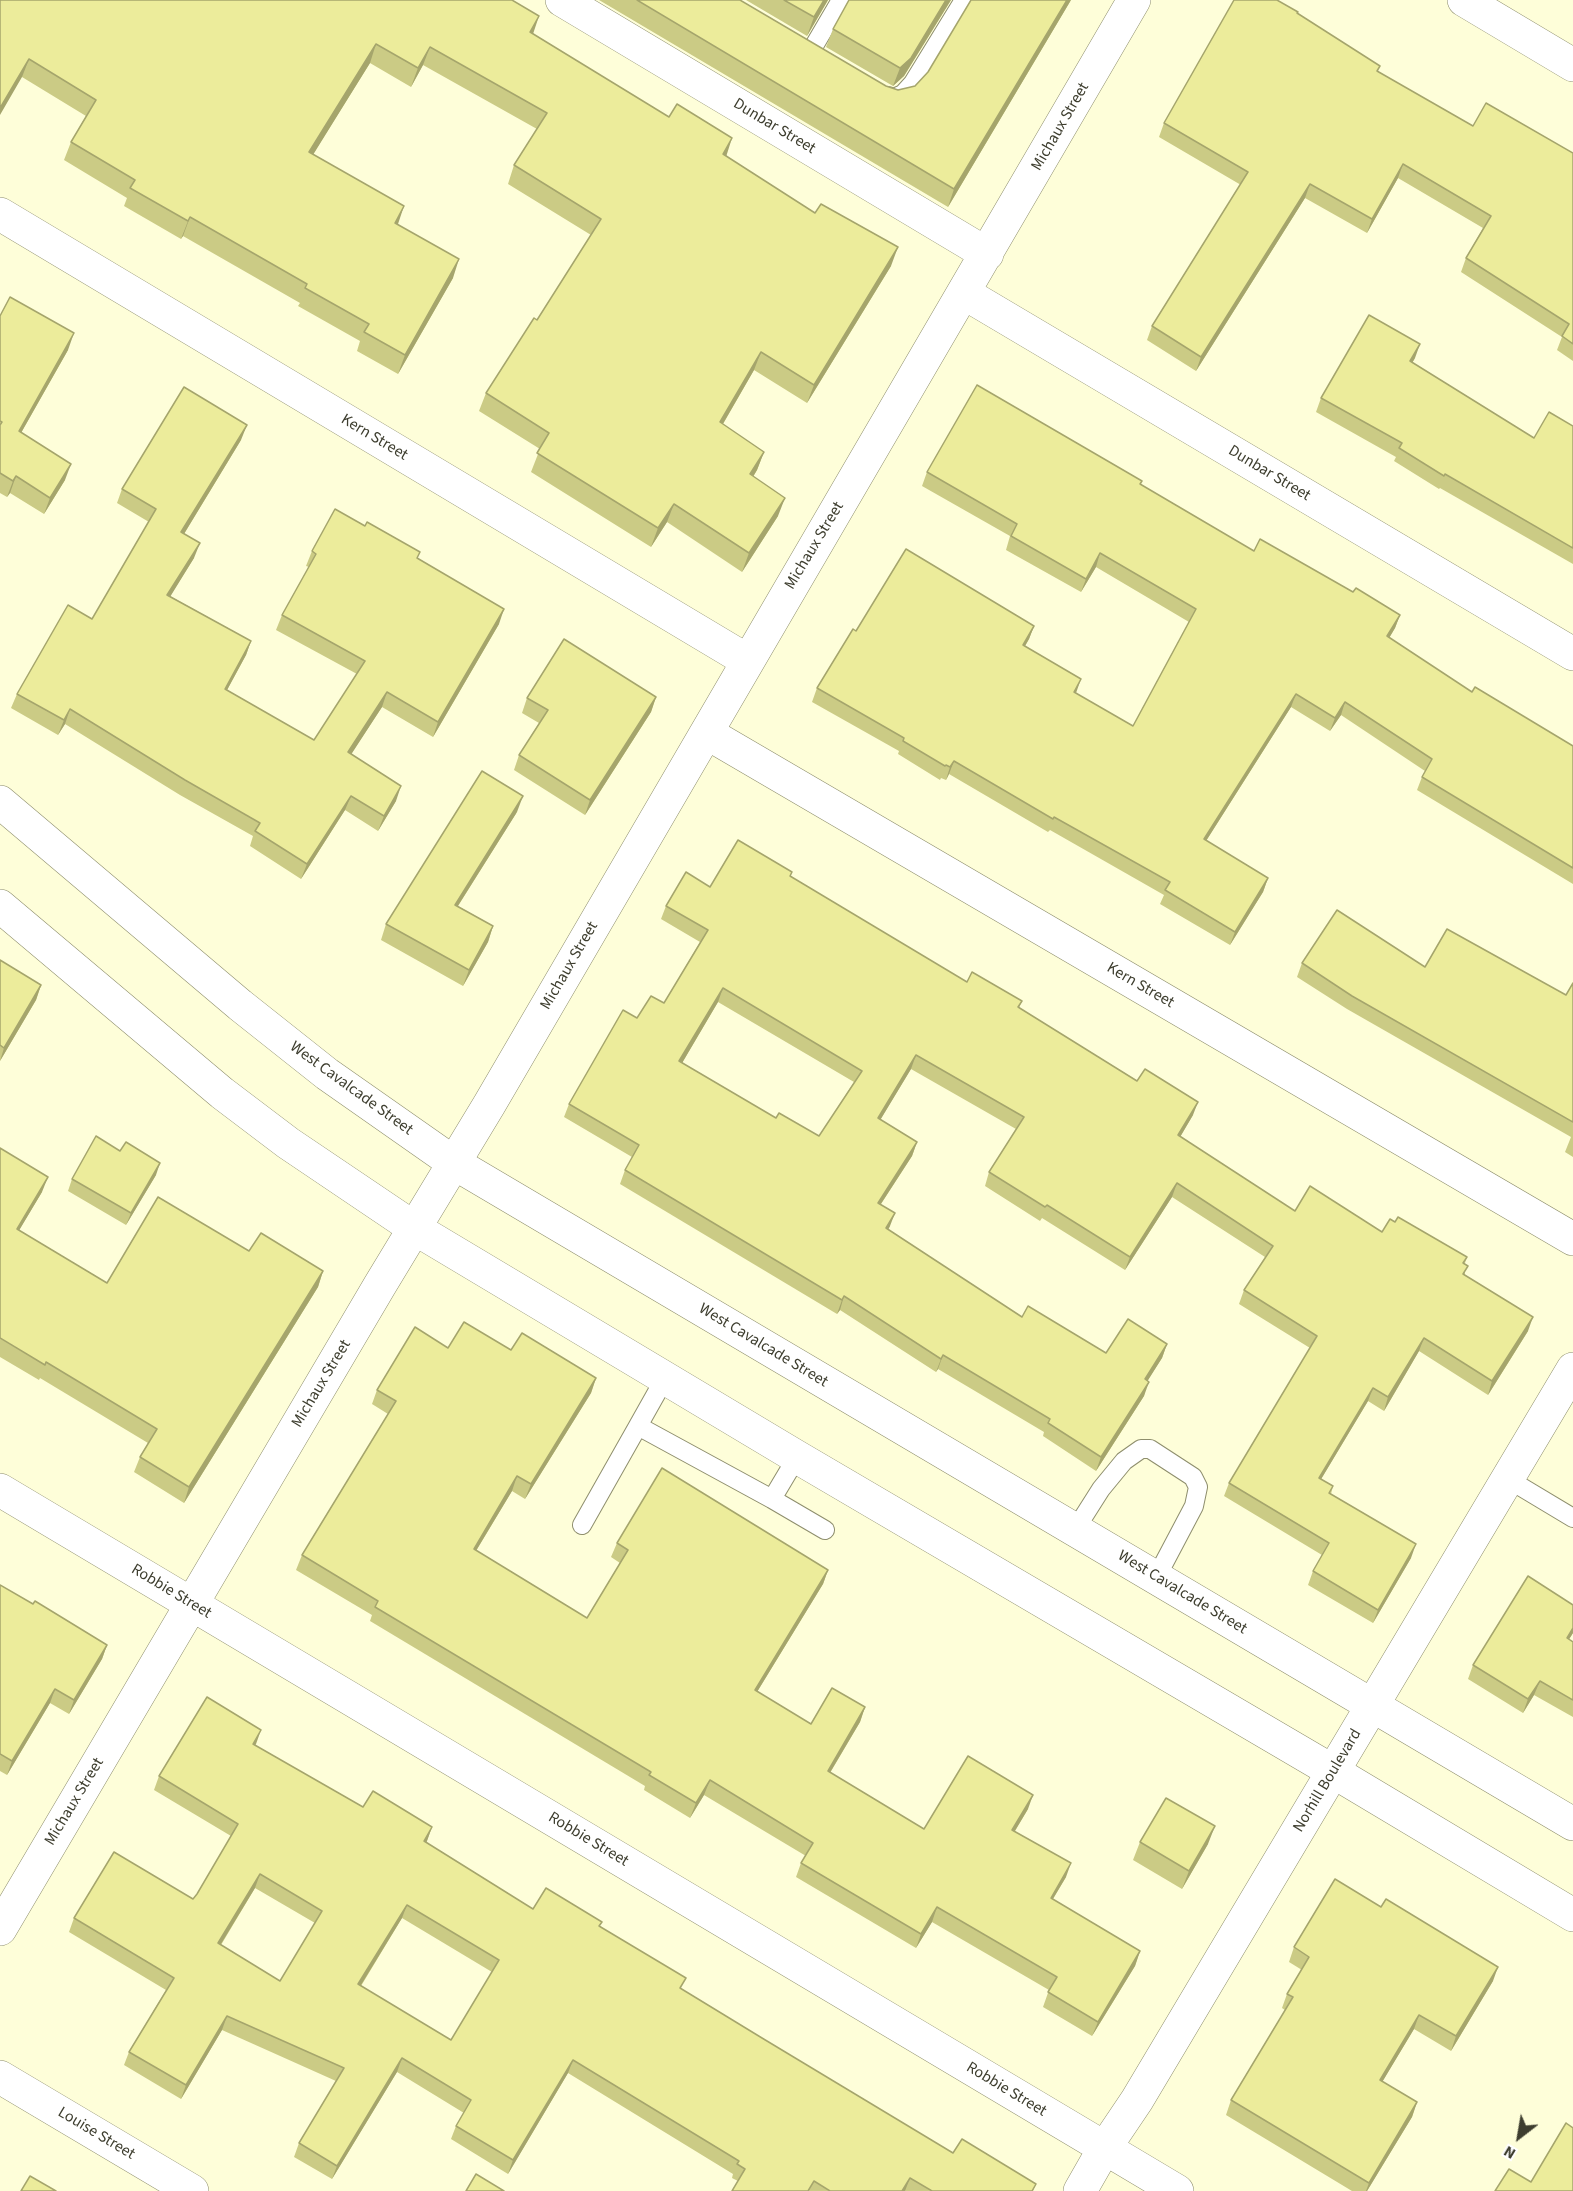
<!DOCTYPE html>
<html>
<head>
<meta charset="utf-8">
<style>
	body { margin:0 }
	#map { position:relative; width:1573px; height:2191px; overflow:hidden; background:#fefed9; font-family:"Source Sans 3",sans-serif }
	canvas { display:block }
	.north { position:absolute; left:1489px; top:2107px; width:60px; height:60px; -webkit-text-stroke:4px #fff; paint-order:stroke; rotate:211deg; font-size:16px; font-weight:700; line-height:24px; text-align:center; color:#3e3e2f }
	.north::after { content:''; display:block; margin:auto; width:21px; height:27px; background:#3e3e2f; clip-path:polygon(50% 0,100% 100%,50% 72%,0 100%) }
</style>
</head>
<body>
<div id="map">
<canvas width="1573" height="2191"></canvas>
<div class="north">N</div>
</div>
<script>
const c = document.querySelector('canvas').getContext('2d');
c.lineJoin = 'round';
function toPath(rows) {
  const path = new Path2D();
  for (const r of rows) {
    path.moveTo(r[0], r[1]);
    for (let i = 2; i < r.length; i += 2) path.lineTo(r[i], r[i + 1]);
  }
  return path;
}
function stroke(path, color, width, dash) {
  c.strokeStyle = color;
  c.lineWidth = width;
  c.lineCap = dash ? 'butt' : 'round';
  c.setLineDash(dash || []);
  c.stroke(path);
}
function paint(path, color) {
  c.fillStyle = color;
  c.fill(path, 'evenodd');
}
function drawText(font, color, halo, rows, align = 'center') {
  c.font = font + ' "Source Sans 3",sans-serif';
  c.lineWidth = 6;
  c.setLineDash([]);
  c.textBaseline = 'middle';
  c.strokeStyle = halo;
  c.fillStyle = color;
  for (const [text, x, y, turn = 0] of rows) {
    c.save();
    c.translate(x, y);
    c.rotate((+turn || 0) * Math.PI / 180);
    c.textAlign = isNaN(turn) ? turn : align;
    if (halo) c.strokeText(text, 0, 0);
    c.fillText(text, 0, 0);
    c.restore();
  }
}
const service = toPath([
	[811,51,841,0],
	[888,96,894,98,903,94,913,83,964,0],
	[638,1426,665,1378],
	[797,1457,772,1499,825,1530],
	[1508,1479,1573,1518],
	[582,1525,638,1426,772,1499],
	[1075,1530,1101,1489,1124,1461,1141,1449,1150,1449,1193,1477,1198,1487,1194,1506,1156,1578]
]);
const minor = toPath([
	[562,0,987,254],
	[1464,0,1573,65],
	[0,214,748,661],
	[964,293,1573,654],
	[707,733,1573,1239],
	[0,1490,1177,2191],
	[0,1929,380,1285,489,1105,1134,0],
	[0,2077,192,2191],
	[1080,2191,1104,2149,1137,2100,1573,1369]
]);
const secondary = toPath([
	[0,802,240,1005,327,1074,454,1163,1573,1824],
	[0,906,222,1093,288,1143,414,1228,797,1457,1334,1772,1573,1915]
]);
stroke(service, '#8e8e6d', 20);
stroke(minor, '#8e8e6d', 34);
stroke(secondary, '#8e8e6d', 34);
stroke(service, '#fff', 18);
stroke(minor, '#fff', 33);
stroke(secondary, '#fff', 33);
paint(toPath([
	[0,0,533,34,726,156,891,266,807,403,754,370,723,424,764,452,757,470,753,477,778,516,742,572,667,522,651,547,531,472,540,449,479,411,486,393,537,320,591,235,508,184,514,165,537,129,423,65,411,87,370,63,313,154,397,225,453,278,398,374,357,351,360,341,298,306,300,303,183,236,181,239,124,206,127,198,64,160,71,142,86,116,22,77],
	[599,0,740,0,886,86,898,90,915,86,1071,0,948,207],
	[746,0,828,0,807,36],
	[849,0,951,0,904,76,893,86,826,47,833,29],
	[1297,13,1378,72,1473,126,1573,153,1573,361,1557,350,1562,337,1461,272,1466,258,1483,228,1398,178,1367,233,1305,198,1196,371,1147,340,1152,326,1241,185,1159,137,1164,123],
	[0,316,68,350,21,433,65,480,44,514,10,493,7,497,0,493],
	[1415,358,1412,363,1534,438,1573,426,1573,564,1440,488,1439,489,1394,461,1396,457,1316,412,1321,398],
	[241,440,184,534,194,558,170,596,251,641,246,655,227,690,314,740,357,674,276,630,282,615,309,567,306,566,312,551,418,558,499,624,433,737,382,707,351,754,396,801,378,831,345,810,301,879,250,846,253,836,180,795,65,724,58,735,11,708,17,694,92,619,149,522,117,503,122,489],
	[927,472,1140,485,1254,551,1353,592,1400,615,1395,628,1389,638,1472,692,1573,746,1573,884,1417,790,1422,777,1425,771,1341,715,1330,731,1291,707,1206,841,1268,878,1263,892,1230,945,1160,904,1164,895,1050,830,1048,832,949,774,946,780,941,778,940,780,898,754,899,751,812,702,817,688,856,631,1034,626,1029,639,1025,646,1076,693,1133,726,1189,622,1096,567,1081,592,1006,550,1010,536,922,486],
	[656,697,651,712,585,815,514,770,519,755,539,723,522,713,527,698],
	[517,812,458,906,493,926,488,942,463,986,381,940,386,924],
	[792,872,790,877,967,982,1022,1001,1019,1008,1193,1115,1180,1137,1295,1211,1382,1232,1467,1257,1465,1263,1465,1275,1528,1331,1488,1395,1419,1351,1384,1411,1368,1401,1321,1479,1333,1486,1331,1494,1411,1558,1373,1623,1308,1585,1313,1571,1322,1555,1224,1496,1229,1483,1310,1348,1239,1304,1244,1290,1265,1257,1172,1197,1125,1270,1042,1218,1040,1221,985,1186,989,1172,1016,1129,911,1069,880,1120,917,1142,912,1156,881,1204,890,1226,888,1230,1022,1317,1106,1353,1167,1344,1162,1358,1147,1381,1144,1396,1096,1471,1043,1436,1044,1432,938,1369,936,1372,840,1310,837,1314,620,1184,625,1170,632,1157,564,1117,569,1104,637,1018,664,1003,700,942,661,919,666,906,710,887],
	[718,1002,854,1082,819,1136,776,1118,682,1063],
	[0,960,41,985,36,1000,0,1061],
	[1302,963,1425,967,1566,995,1573,983,1573,1157,1565,1152,1571,1137,1347,1009,1297,977],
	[0,1148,42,1192,19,1230,107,1283,249,1251,323,1271,318,1287,184,1503,134,1472,140,1457,148,1443,40,1378,39,1380,0,1357],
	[156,1175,126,1225,68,1191,72,1179],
	[448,1348,511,1350,596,1378,591,1393,525,1499,512,1491,476,1551,587,1618,620,1563,611,1557,617,1543,828,1570,823,1584,757,1692,811,1724,865,1707,860,1722,830,1773,924,1829,1028,1809,1015,1831,1066,1877,1053,1899,1140,1951,1135,1966,1092,2036,1043,2007,1049,1990,932,1922,916,1948,796,1877,801,1863,806,1856,704,1795,690,1818,644,1790,645,1786,370,1621,372,1615,296,1570,302,1555,388,1414,372,1404,377,1390],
	[0,1585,33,1604,107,1645,102,1659,69,1714,50,1703,7,1775,0,1771],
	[1573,1605,1573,1633,1569,1639,1573,1642,1573,1717,1534,1695,1523,1713,1468,1679,1473,1665],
	[255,1745,363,1807,432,1827,426,1843,533,1909,600,1926,682,1989,762,2038,953,2153,1036,2184,1033,2191,732,2191,738,2181,732,2178,733,2174,568,2073,508,2174,451,2139,456,2126,464,2113,397,2072,332,2179,294,2157,299,2143,336,2081,222,2030,181,2099,124,2065,129,2052,166,1990,69,1932,74,1918,193,1899,197,1894,231,1836,154,1790,159,1776],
	[255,1888,315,1923,280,1981,221,1945],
	[402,1918,492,1972,451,2040,361,1986],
	[1140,1842,1208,1844,1182,1889,1133,1860],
	[1294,1947,1493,1981,1451,2051,1414,2029,1382,2082,1417,2102,1412,2117,1367,2191,1352,2191,1226,2115,1231,2100,1285,2010,1282,2008,1287,1994,1302,1970,1289,1962]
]), '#cbcb85');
paint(toPath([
	[824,0,828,0,807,36,814,17],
	[946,0,951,0,904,76,893,86,900,68],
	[1067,0,1071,0,948,207,954,189],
	[539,16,533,34,530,32],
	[376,44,370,63,303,171,309,152],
	[430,47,423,65,411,87,418,68],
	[29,59,22,77,0,115,0,108],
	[732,138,726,157,723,154],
	[1403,164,1398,178,1367,233,1372,219],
	[1310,184,1305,198,1196,371,1201,357],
	[404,206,398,224,388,241,395,223],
	[190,217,183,236,181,239,188,221],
	[898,247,891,266,807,403,814,385],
	[459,259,453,278,398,374,405,355],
	[74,333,68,350,13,447,19,431],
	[1420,344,1415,358,1405,375,1410,361],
	[761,352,754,370,713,441,720,422],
	[247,425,241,440,176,547,181,532],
	[764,452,757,470,743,493,750,474],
	[71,464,65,480,44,514,50,498],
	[16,476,10,493,7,497,13,481],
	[785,498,778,516,742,572,749,553],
	[674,504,667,522,651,547,658,528],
	[200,543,194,558,162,610,167,595],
	[1100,553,1096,567,1081,592,1086,579],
	[504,609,499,624,433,737,438,722],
	[1400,615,1395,628,1382,650,1387,636],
	[1034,626,1029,639,1018,658,1023,645],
	[251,641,246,655,220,703,225,689],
	[1081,679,1076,693,1074,692],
	[387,692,382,707,343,767,348,752],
	[1296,694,1291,707,1199,852,1204,839],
	[656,697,651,712,585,815,590,800],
	[1345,702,1341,715,1330,731,1335,718],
	[70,709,65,724,58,735,64,720],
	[954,761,949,774,946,780,950,767],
	[401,786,396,801,378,831,384,816],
	[351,796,345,810,301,879,307,864],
	[523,796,517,812,449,920,455,905],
	[1268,878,1263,892,1230,945,1235,932],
	[493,926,488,942,463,986,469,970],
	[41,985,36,1000,0,1061,4,1048],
	[723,988,718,1002,675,1075,679,1061],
	[916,1055,911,1069,873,1132,878,1118],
	[1198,1102,1193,1115,1173,1149,1178,1135],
	[917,1142,912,1156,873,1216,878,1203],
	[160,1163,156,1175,126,1225,131,1213],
	[48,1177,42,1192,11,1244,17,1229],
	[1177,1183,1172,1197,1125,1270,1130,1257],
	[895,1213,890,1226,881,1242,886,1228],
	[323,1271,318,1287,184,1503,189,1487],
	[844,1296,840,1310,837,1314,842,1300],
	[1533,1317,1528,1331,1488,1395,1492,1381],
	[1424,1338,1419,1351,1384,1411,1388,1397],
	[1167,1344,1162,1358,1140,1393,1145,1379],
	[943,1355,938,1369,936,1372,941,1359],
	[596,1378,591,1393,525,1499,531,1484],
	[1149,1382,1144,1396,1096,1471,1101,1457],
	[1373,1388,1368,1401,1314,1491,1319,1478],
	[517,1476,512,1491,468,1564,474,1549],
	[1416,1544,1411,1558,1373,1623,1378,1610],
	[828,1570,823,1584,749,1705,755,1690],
	[1573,1628,1573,1633,1561,1652,1567,1638],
	[107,1645,102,1659,69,1714,74,1700],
	[1540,1681,1534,1695,1523,1713,1528,1699],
	[55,1689,50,1703,7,1775,12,1761],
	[865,1707,860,1722,822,1786,828,1771],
	[261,1730,256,1744,248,1757,253,1744],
	[710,1780,704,1795,690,1818,696,1803],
	[1033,1795,1028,1809,1007,1844,1012,1830],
	[1215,1826,1208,1844,1182,1889,1189,1871],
	[432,1827,427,1841,419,1855,424,1841],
	[1071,1863,1066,1877,1045,1912,1051,1898],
	[260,1874,255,1888,213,1957,218,1943],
	[407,1905,402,1918,353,1998,358,1984],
	[937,1907,932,1922,916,1948,921,1934],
	[1140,1951,1135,1966,1092,2036,1098,2022],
	[1498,1967,1493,1981,1451,2051,1456,2036],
	[1419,2015,1414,2029,1375,2094,1380,2080],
	[227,2016,222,2030,181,2099,186,2085],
	[402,2058,397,2072,332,2179,337,2166],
	[573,2060,568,2073,508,2174,513,2160],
	[1417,2102,1412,2117,1367,2191,1366,2191,1369,2183],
	[910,2178,905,2191,902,2191]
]), '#a5a56c');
const building = toPath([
	[0,0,512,0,539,16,530,32,669,117,677,104,732,138,723,154,815,213,821,204,898,247,814,385,761,352,720,422,764,452,750,474,785,498,749,553,674,504,658,528,537,453,549,433,486,393,534,318,537,320,601,219,514,165,547,113,430,47,418,68,376,44,309,152,404,206,395,223,459,259,405,355,364,332,369,324,305,288,307,284,190,217,188,221,130,188,135,180,71,142,96,100,29,59,0,108,0,0],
	[637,0,740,0,886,86,898,90,915,86,928,72,971,0,1067,0,954,189,637,0],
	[784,0,824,0,814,17,784,0],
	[849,0,946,0,911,58,900,68,833,29,849,0],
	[1234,0,1277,0,1298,12,1297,13,1380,66,1377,71,1473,126,1486,103,1573,153,1573,344,1562,336,1569,324,1466,258,1491,216,1403,164,1372,219,1310,184,1201,357,1152,326,1248,172,1164,123,1234,0],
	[10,297,74,333,19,431,71,464,50,498,16,476,13,481,0,473,0,425,2,422,0,421,0,316,10,297],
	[1369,315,1420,344,1410,361,1534,438,1549,412,1573,426,1573,548,1445,474,1444,476,1399,448,1402,443,1321,398,1369,315],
	[977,385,1142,481,1140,484,1254,551,1260,539,1353,592,1356,588,1400,615,1387,636,1472,692,1475,687,1573,746,1573,868,1422,777,1432,759,1345,702,1335,718,1296,694,1204,839,1268,878,1235,932,1165,890,1170,882,1054,817,1053,819,954,761,950,767,946,765,945,766,903,741,904,738,817,688,853,629,856,631,906,549,1034,626,1023,645,1081,679,1074,692,1133,726,1196,609,1100,553,1086,579,1011,536,1017,524,927,472,977,385],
	[184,387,247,425,181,532,200,543,167,595,251,641,225,689,314,740,365,661,282,615,316,554,312,551,335,509,365,526,367,522,420,552,417,558,504,609,438,722,387,692,348,752,401,786,384,816,351,796,307,864,255,831,260,823,185,780,70,709,64,720,17,694,68,605,92,619,156,509,122,489,184,387],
	[564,639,656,697,590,800,519,755,548,710,527,698,564,639],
	[482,771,523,796,455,905,493,926,469,970,386,924,482,771],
	[738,840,792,872,790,876,967,982,972,972,1022,1001,1018,1007,1137,1081,1145,1069,1198,1102,1178,1135,1295,1211,1310,1186,1382,1232,1390,1219,1395,1222,1398,1217,1467,1257,1463,1263,1468,1266,1463,1274,1533,1317,1492,1381,1424,1338,1388,1397,1373,1388,1319,1478,1333,1486,1329,1493,1416,1544,1378,1610,1313,1571,1329,1543,1229,1483,1317,1336,1244,1290,1273,1246,1177,1183,1130,1257,1047,1205,1045,1207,989,1172,1024,1117,916,1055,878,1118,917,1142,878,1203,895,1213,886,1228,1022,1317,1028,1306,1106,1353,1128,1319,1167,1344,1145,1379,1149,1382,1101,1457,1048,1423,1050,1419,943,1355,941,1359,844,1296,842,1300,625,1170,639,1145,569,1104,623,1010,637,1018,651,996,664,1003,708,930,666,906,686,872,710,887,738,840],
	[723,988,862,1071,819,1136,779,1113,776,1118,679,1061,723,988],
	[1337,910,1425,967,1447,929,1566,995,1573,983,1573,1122,1352,996,1302,963,1337,910],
	[0,960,41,985,4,1048,0,1045,0,960],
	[96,1136,120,1151,126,1142,160,1163,131,1213,72,1179,96,1136],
	[0,1148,48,1177,17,1229,107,1283,158,1197,249,1251,261,1233,323,1271,189,1487,140,1457,157,1429,46,1362,45,1365,0,1338,0,1148],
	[464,1322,511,1350,522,1333,596,1378,531,1484,517,1476,474,1549,587,1618,628,1550,617,1543,662,1468,828,1570,755,1690,811,1724,832,1688,865,1707,828,1771,924,1829,968,1756,1033,1795,1012,1830,1071,1863,1051,1898,1140,1951,1098,2022,1048,1992,1057,1977,937,1907,921,1934,801,1863,813,1843,710,1780,696,1803,649,1775,651,1772,375,1607,378,1601,302,1555,396,1401,377,1390,415,1327,448,1348,464,1322],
	[1528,1576,1573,1605,1573,1628,1567,1638,1573,1642,1573,1700,1540,1681,1528,1699,1473,1665,1528,1576],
	[0,1585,33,1604,35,1601,107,1645,74,1700,55,1689,12,1761,0,1754,0,1585],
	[207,1697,261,1730,253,1744,363,1807,373,1791,432,1827,424,1841,533,1909,546,1888,602,1922,599,1926,686,1978,680,1988,762,2038,953,2153,962,2139,1036,2184,1032,2191,932,2191,910,2178,902,2191,830,2191,814,2181,808,2191,732,2191,745,2169,737,2164,739,2161,573,2060,513,2160,456,2126,471,2100,402,2058,337,2166,299,2143,344,2068,227,2016,186,2085,129,2052,174,1978,74,1918,114,1852,193,1899,197,1894,238,1824,159,1776,207,1697],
	[260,1874,322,1911,280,1981,218,1943,260,1874],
	[407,1905,499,1960,451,2040,358,1984,407,1905],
	[1166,1798,1215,1826,1189,1871,1140,1842,1166,1798],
	[1335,1879,1381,1907,1386,1899,1498,1967,1456,2036,1419,2015,1380,2080,1417,2102,1369,2183,1231,2100,1293,1997,1287,1994,1309,1957,1294,1947,1335,1879],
	[1566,2123,1573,2128,1573,2191,1495,2191,1509,2169,1531,2182,1566,2123],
	[476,2174,504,2191,466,2191,476,2174],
	[30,2176,56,2191,21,2191,30,2176]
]);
paint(building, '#ecec9b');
stroke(building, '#a5a56c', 1.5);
drawText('16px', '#3e3e2f', '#fff', [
	["Dunbar Street",774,127,31],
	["Michaux Street",1061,127,-60],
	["Kern Street",374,438,31],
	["Dunbar Street",1269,474,31],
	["Michaux Street",815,546,-59],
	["Michaux Street",570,966,-60],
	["Kern Street",1140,986,30],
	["West Cavalcade Street",351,1089,36],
	["West Cavalcade Street",763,1346,31],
	["Michaux Street",322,1384,-59],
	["Robbie Street",171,1592,31],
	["West Cavalcade Street",1182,1593,31],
	["Norhill Boulevard",1328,1781,-59],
	["Michaux Street",75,1802,-59],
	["Robbie Street",588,1840,31],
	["Robbie Street",1006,2090,31],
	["Louise Street",96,2134,31]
]);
</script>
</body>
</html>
